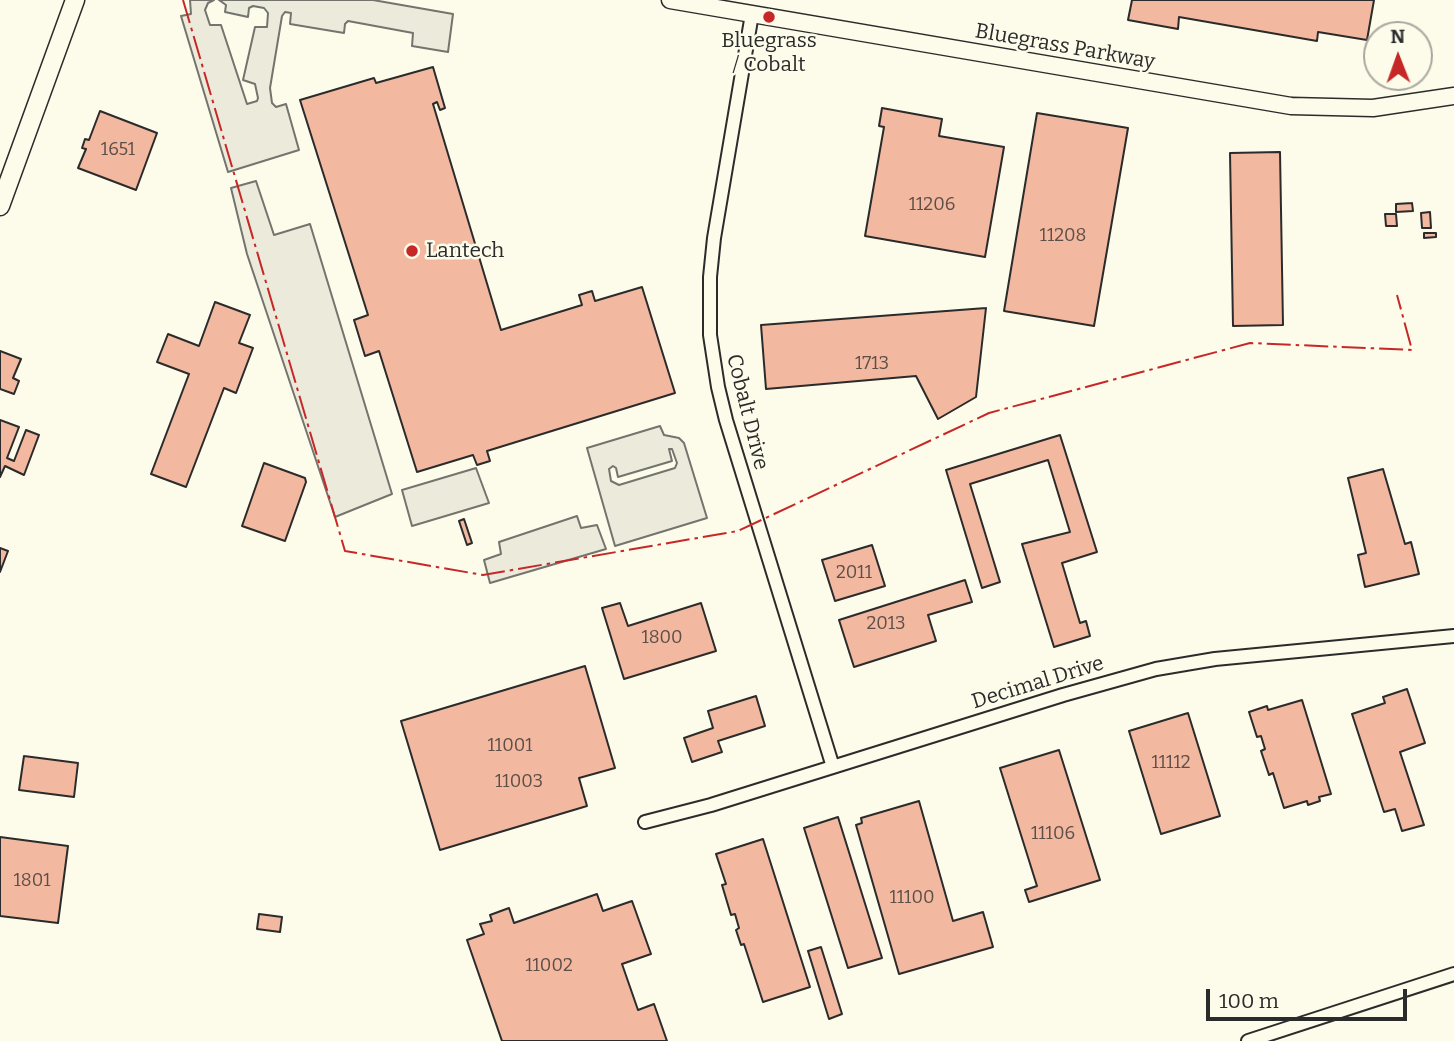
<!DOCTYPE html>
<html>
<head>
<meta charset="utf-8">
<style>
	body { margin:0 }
	#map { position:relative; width:1454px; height:1041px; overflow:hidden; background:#fdfbea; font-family:Bitter,serif }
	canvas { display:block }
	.north { position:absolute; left:1363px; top:21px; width:70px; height:70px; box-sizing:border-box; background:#fdfbea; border:2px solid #a9a89e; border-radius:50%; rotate:359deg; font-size:19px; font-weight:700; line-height:28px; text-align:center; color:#2b2b2b }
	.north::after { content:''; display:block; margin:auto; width:24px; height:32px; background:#c62828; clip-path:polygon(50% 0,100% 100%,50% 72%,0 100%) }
	.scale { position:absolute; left:1206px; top:989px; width:201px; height:32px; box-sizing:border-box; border:4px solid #2b2b2b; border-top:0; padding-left:9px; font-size:21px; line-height:24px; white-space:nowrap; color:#2b2b2b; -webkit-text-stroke:5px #fdfbea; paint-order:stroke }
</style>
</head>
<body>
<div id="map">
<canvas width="1454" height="1041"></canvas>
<div class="north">N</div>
<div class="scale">100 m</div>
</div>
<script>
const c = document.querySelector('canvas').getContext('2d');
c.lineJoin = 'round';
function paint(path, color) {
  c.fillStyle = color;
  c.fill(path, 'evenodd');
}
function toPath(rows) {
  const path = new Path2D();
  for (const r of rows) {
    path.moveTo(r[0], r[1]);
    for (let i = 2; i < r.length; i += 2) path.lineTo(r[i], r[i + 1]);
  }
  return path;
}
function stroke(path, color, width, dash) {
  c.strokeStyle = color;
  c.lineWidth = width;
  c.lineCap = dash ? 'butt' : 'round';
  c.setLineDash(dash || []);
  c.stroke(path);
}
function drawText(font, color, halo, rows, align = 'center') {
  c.font = font + ' Bitter,serif';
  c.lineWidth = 5;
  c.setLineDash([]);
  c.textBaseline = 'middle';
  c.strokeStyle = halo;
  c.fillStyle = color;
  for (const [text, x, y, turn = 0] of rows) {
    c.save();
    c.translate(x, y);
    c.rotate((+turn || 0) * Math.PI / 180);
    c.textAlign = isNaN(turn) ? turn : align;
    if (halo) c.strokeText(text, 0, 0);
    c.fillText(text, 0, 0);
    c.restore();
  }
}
const parking = toPath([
	[190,0,214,0,208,3,205,10,210,25,221,25,247,104,257,101,258,98,255,84,243,80,255,27,267,27,268,13,264,8,253,6,249,8,248,17,225,12,226,5,219,0,373,0,453,14,448,52,412,46,413,33,348,21,345,24,344,33,290,24,291,13,285,12,282,16,270,88,272,103,276,107,286,104,299,150,228,172,181,16,191,14,190,0],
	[256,181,274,235,310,224,392,494,335,517,247,254,231,188,256,181],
	[660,426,664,435,679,438,684,443,707,518,615,546,587,448,660,426],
	[669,449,672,449,677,463,675,468,619,485,611,481,609,469,613,466,616,468,618,477,672,461,669,449],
	[476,468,489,503,412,526,402,490,476,468],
	[577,516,581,528,597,525,606,549,490,583,484,560,501,554,499,542,577,516]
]);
paint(parking, '#eceadb');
stroke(parking, '#74746e', 2);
const building = toPath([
	[1374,0,1367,40,1318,32,1317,41,1179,17,1178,29,1128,20,1132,0,1374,0],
	[433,67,445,108,440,110,437,102,433,104,501,330,582,305,579,295,592,291,595,301,642,287,675,393,487,451,490,461,477,465,473,455,417,472,379,351,365,356,354,320,368,315,300,100,374,78,376,83,433,67],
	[882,108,942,119,939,136,1004,147,985,257,865,236,884,127,879,126,882,108],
	[100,111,157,133,136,190,78,168,86,149,82,148,85,139,89,140,100,111],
	[1037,113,1128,128,1094,326,1004,311,1037,113],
	[1280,152,1283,325,1233,326,1230,153,1280,152],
	[1412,203,1413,211,1396,212,1396,204,1412,203],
	[1430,212,1431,228,1422,228,1421,213,1430,212],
	[1385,214,1396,214,1397,226,1386,226,1385,214],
	[1424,233,1436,233,1436,237,1424,238,1424,233],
	[215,302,250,315,239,343,253,348,236,393,224,388,186,487,151,474,189,374,157,362,168,334,199,346,215,302],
	[986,308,976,397,938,419,916,376,766,389,761,325,986,308],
	[0,351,21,359,13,378,19,381,14,394,0,389,0,351],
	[0,420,19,427,7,458,14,461,26,430,39,435,24,475,5,466,0,477,0,420],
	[1060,435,1097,552,1062,563,1080,623,1086,621,1090,636,1054,647,1022,544,1070,532,1048,460,970,484,1000,582,982,588,946,470,1060,435],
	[264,463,305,478,306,482,285,541,242,526,264,463],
	[1383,469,1405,544,1411,542,1419,574,1365,587,1358,555,1366,553,1348,478,1383,469],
	[464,519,472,543,467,545,459,521,464,519],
	[872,545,885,586,835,601,822,560,872,545],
	[0,548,8,551,0,572,0,548],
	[965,580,972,602,928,615,936,641,854,667,839,620,965,580],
	[620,603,628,626,701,603,716,651,624,679,602,608,620,603],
	[585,666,615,768,579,778,587,806,440,850,401,721,585,666],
	[1407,689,1425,743,1400,752,1424,825,1402,831,1395,809,1384,812,1352,714,1385,703,1383,697,1407,689],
	[756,696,765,726,718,741,722,752,692,762,684,738,713,728,708,711,756,696],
	[1302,700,1331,794,1319,797,1320,801,1308,805,1307,801,1284,808,1273,773,1269,775,1261,751,1265,749,1261,736,1257,737,1249,712,1267,706,1268,710,1302,700],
	[1188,713,1220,816,1161,834,1129,731,1188,713],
	[1059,750,1100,880,1029,902,1025,890,1037,886,1000,768,1059,750],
	[24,756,78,763,74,797,19,790,24,756],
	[919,801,953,921,983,912,993,947,899,974,856,825,862,823,861,818,919,801],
	[838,817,882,958,848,968,804,828,838,817],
	[0,837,68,846,58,923,0,916,0,837],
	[763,839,810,987,763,1002,744,944,741,945,736,930,739,928,735,914,731,915,722,885,726,884,716,854,763,839],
	[597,894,603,911,632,901,651,954,622,964,638,1010,654,1004,667,1041,502,1041,467,940,484,934,480,924,492,921,490,915,509,908,514,923,597,894],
	[259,914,282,917,280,932,257,929,259,914],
	[821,947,842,1014,829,1019,808,951,821,947]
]);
paint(building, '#f2b8a0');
stroke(building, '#2b2b2b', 2);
const minor = toPath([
	[752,14,714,238,710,277,710,335,718,387,726,420,833,767],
	[645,822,711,805,1063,695,1156,669,1215,659,1454,636],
	[1248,1041,1454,974]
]);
const tertiary = toPath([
	[670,0,1291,106,1373,108,1454,96]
]);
const secondary = toPath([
	[0,206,75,0]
]);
stroke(minor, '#2b2b2b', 16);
stroke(tertiary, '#2b2b2b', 19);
stroke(secondary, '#2b2b2b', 21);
stroke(minor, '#fdfbea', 12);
stroke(tertiary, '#fdfbea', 16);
stroke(secondary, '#fdfbea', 18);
stroke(toPath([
	[183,0,345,551,483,575,738,531,989,413,1250,343,1412,350,1397,295]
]), '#c62828', 2, [24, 5, 3.5, 5]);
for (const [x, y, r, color] of [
	[769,17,7,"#c62828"],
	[412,251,7,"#c62828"]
]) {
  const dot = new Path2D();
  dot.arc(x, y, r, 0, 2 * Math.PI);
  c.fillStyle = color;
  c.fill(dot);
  stroke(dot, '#fdfbea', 2.5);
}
drawText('18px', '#5d4e48', null, [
	["1651",118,150],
	["11206",932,205],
	["11208",1063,236],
	["1713",872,364],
	["2011",854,573],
	["2013",886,624],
	["1800",662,638],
	["11001",510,746],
	["11112",1171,763],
	["11003",519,782],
	["11106",1053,834],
	["1801",32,881],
	["11100",912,898],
	["11002",549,966]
]);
drawText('21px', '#2b2b2b', '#fdfbea', [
	["Bluegrass",769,41],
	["/ Cobalt",769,65],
	["Lantech",426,251,"left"]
]);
drawText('21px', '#2b2b2b', '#fdfbea', [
	["Bluegrass Parkway",1065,47,10],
	["Cobalt Drive",747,412,76],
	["Decimal Drive",1038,683,-17]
]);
</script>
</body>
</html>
